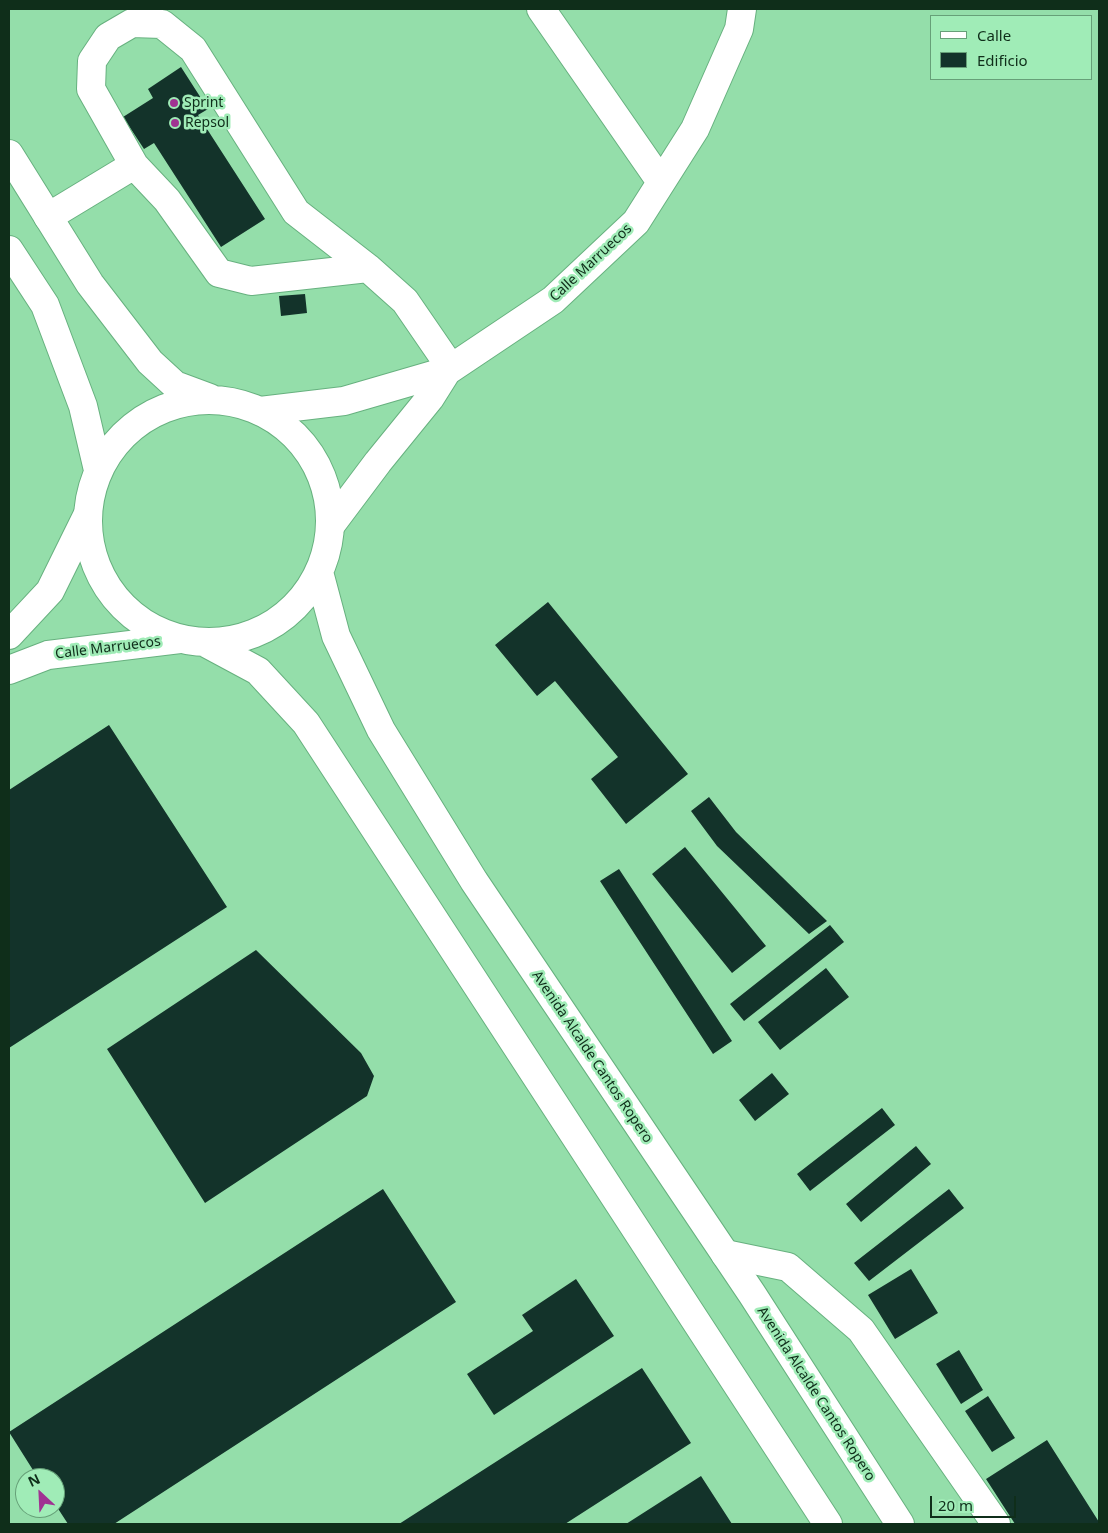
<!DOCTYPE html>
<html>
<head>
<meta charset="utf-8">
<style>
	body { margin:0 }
	#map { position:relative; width:1108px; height:1533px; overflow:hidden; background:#94deaa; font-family:"Noto Sans",sans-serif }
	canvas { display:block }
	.frame { position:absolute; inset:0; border:10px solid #0f2e1a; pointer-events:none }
	.legend { position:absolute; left:930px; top:15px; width:162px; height:65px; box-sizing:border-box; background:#a0ecb7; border:1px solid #66a078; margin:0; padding:6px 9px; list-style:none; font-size:15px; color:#0f2e1a }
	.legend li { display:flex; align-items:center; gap:10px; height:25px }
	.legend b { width:25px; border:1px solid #66a078 }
	.north { position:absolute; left:15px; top:1468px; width:50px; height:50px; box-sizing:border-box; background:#a0ecb7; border:1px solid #66a078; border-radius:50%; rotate:335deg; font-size:14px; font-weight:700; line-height:20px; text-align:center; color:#0f2e1a }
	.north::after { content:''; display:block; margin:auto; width:18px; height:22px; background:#a03392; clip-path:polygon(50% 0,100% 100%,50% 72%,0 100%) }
	.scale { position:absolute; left:930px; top:1496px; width:86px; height:22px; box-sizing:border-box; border:2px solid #0f2e1a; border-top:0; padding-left:6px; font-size:15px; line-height:18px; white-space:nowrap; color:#0f2e1a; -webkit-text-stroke:4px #a0ecb7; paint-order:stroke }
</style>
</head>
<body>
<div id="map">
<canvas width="1108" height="1533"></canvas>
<div class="frame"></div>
<ul class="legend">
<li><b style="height:6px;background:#fff"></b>Calle</li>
<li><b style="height:14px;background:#13332a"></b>Edificio</li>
</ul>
<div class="north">N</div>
<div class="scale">20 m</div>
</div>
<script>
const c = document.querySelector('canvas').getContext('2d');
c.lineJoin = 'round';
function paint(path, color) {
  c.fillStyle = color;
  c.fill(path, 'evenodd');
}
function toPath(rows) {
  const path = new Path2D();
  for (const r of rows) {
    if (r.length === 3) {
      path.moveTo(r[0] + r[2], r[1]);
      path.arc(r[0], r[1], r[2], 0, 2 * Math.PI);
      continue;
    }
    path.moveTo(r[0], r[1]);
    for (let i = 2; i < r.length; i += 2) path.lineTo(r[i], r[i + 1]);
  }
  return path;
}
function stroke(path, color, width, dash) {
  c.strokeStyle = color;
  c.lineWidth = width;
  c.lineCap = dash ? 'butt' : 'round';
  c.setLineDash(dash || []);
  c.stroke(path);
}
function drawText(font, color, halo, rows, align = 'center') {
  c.font = font + ' "Noto Sans",sans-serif';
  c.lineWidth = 5;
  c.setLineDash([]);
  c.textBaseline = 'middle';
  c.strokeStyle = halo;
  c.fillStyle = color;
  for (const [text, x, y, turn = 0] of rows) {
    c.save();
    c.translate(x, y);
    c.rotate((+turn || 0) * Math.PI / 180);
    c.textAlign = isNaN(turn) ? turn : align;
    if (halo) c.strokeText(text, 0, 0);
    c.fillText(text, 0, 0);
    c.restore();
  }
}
paint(toPath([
	[181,67,208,109,198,115,265,219,221,247,154,143,144,149,123,117,153,98,148,89],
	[305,294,307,313,281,316,279,296],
	[548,602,688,774,626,824,591,779,618,757,555,681,537,696,495,645],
	[109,725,227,907,9,1048,9,790],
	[709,797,736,832,827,921,809,934,717,846,691,811],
	[685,847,766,946,732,973,652,874],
	[619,869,732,1041,713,1054,600,881],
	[830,925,844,942,744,1021,730,1004],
	[256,950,361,1053,374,1076,367,1096,205,1203,107,1049],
	[826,968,849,997,780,1050,758,1022],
	[772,1073,789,1094,755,1121,739,1100],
	[882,1108,895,1125,810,1191,797,1174],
	[916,1146,931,1164,861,1222,846,1204],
	[383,1189,456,1302,114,1524,68,1524,55,1504,55,1478,38,1478,9,1432],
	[949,1189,964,1208,869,1281,854,1263],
	[911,1269,938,1313,895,1339,868,1295],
	[576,1279,614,1336,494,1415,467,1374,533,1331,522,1315],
	[959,1350,983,1390,961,1404,936,1364],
	[642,1368,691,1443,565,1524,399,1524],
	[988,1396,1015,1438,992,1452,965,1411],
	[1047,1440,1099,1522,1099,1524,1015,1524,986,1479],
	[701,1476,732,1524,626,1524]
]), '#13332a');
const minor = toPath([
	[541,9,661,182],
	[48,217,134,165],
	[368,268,251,281,219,273,167,200,134,165,91,89,92,61,108,37,132,23,162,24,193,49,296,212,368,268,405,301,451,368],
	[260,411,344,401,447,371,553,300,636,222,695,129,739,29,742,9],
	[330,526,378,462,430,398,447,371],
	[9,635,50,591,87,516],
	[9,670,48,655,180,639],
	[725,1254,788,1267,861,1330,996,1524]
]);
const major = toPath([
	[9,154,90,284,150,362,175,385,210,398],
	[9,250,45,305,83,406,98,470],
	[209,521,121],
	[319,572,336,636,381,730,474,881,752,1294,900,1524],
	[204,642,258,671,306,723,828,1524]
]);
stroke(minor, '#67b17f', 30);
stroke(major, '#67b17f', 30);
stroke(minor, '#fff', 28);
stroke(major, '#fff', 28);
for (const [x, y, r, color] of [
	[174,103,5,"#a03392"],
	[175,123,5,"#a03392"]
]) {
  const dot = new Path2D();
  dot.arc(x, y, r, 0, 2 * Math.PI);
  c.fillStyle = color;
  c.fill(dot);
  stroke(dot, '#a0ecb7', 2);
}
drawText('14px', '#0f2e1a', '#a0ecb7', [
	["Sprint",184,103],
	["Repsol",185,123]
], 'left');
drawText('14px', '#0f2e1a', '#a0ecb7', [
	["Calle Marruecos",591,263,-43],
	["Calle Marruecos",108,648,-7],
	["Avenida Alcalde Cantos Ropero",592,1057,56],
	["Avenida Alcalde Cantos Ropero",816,1394,57]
]);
</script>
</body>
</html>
